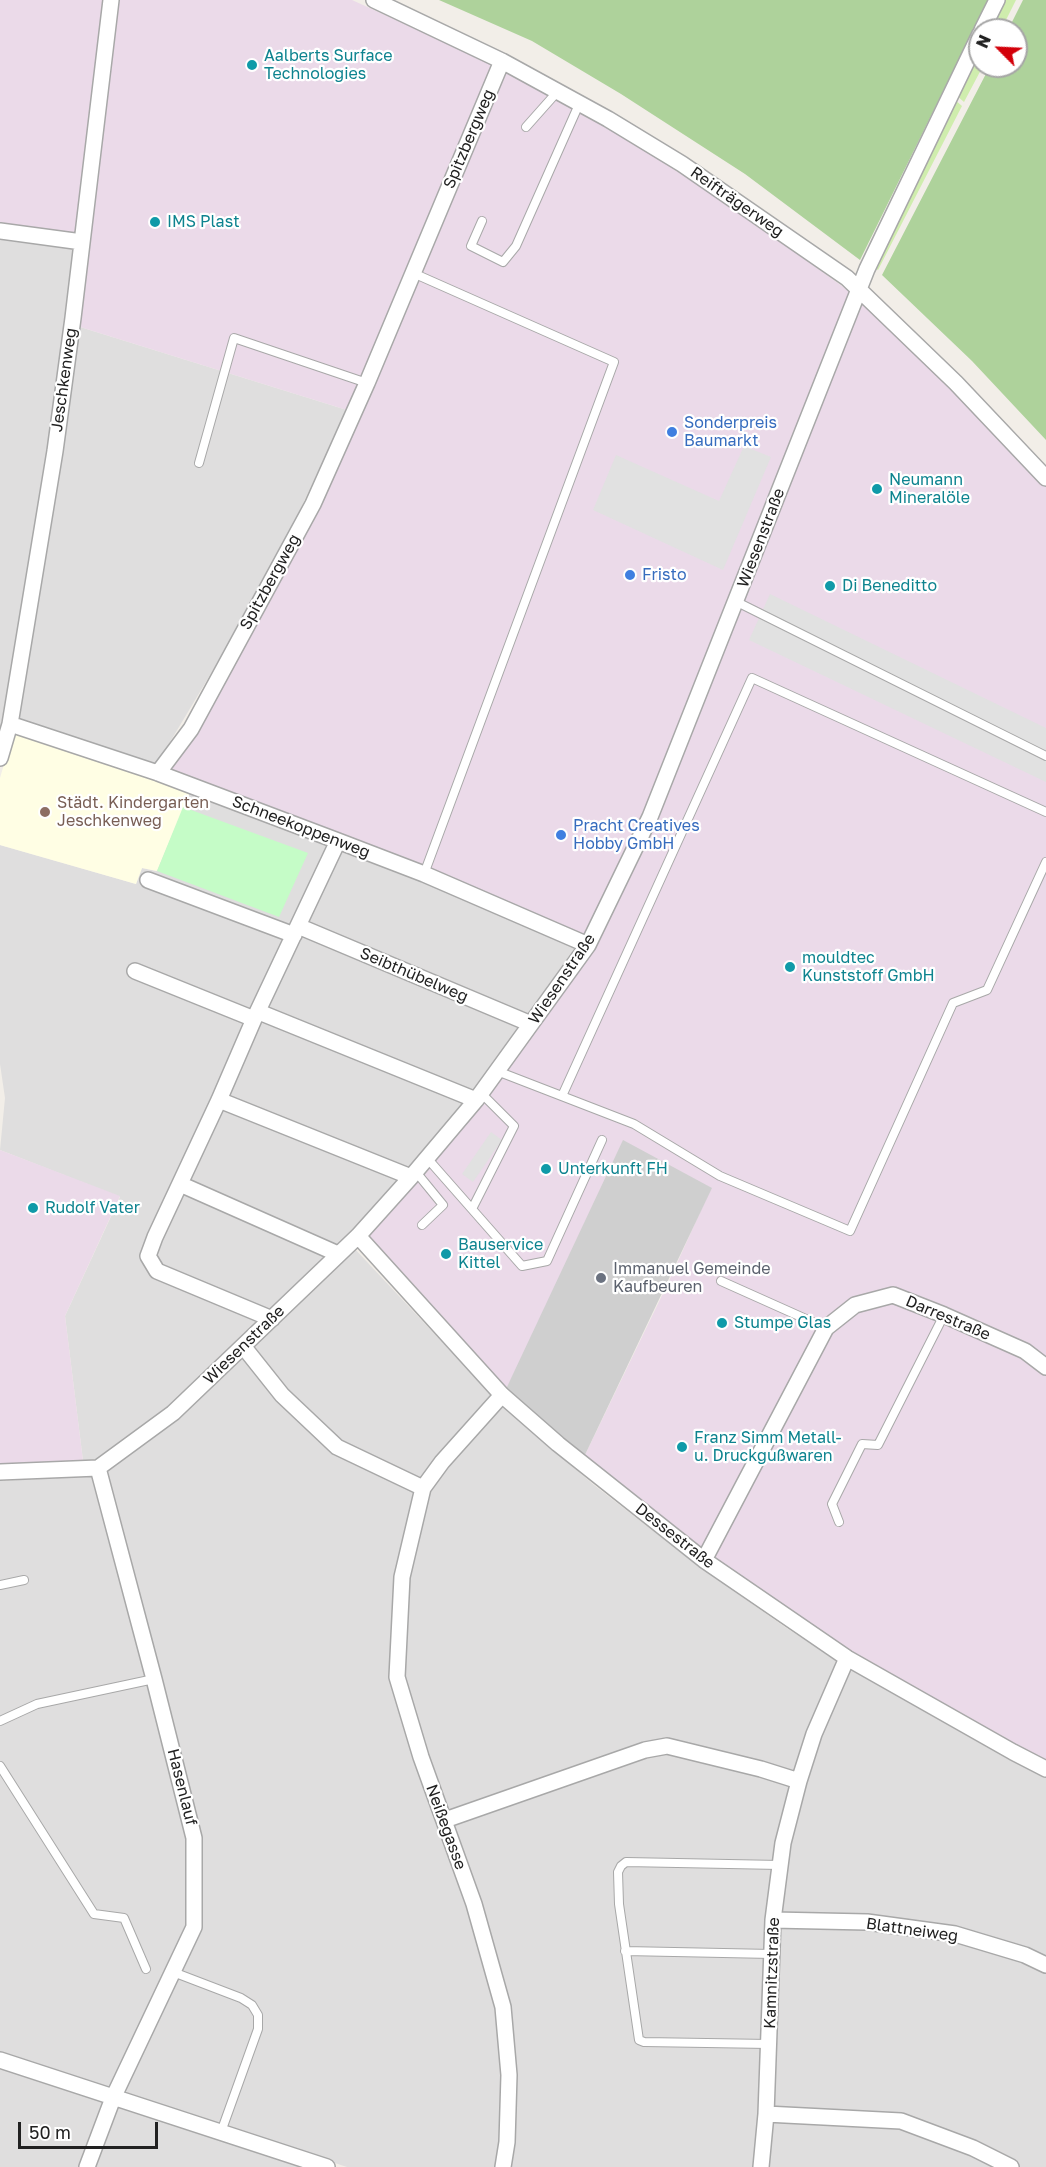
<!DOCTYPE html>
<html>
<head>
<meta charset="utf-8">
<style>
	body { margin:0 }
	#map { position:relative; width:1046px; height:2167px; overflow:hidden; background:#f2eee8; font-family:"Golos Text",sans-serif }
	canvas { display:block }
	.north { position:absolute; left:968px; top:18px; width:60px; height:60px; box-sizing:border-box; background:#fff; border:2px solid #a6a6a6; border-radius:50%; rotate:294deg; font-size:16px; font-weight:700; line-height:24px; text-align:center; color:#212121 }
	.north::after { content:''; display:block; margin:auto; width:21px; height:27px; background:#d3000a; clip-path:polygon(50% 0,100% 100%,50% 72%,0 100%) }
	.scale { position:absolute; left:18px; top:2122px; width:140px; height:27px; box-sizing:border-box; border:3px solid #212121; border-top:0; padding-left:8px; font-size:18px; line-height:21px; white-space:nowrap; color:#212121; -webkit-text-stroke:4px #fff; paint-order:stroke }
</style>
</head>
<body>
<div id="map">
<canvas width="1046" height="2167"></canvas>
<div class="north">N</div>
<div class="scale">50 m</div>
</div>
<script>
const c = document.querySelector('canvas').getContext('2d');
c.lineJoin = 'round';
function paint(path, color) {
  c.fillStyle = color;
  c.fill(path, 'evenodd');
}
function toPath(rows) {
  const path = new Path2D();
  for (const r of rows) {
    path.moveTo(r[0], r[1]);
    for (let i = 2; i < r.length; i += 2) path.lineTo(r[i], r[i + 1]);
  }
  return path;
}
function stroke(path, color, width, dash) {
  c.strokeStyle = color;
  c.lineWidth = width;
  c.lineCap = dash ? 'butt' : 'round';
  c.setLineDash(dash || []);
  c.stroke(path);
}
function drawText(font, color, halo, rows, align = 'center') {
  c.font = font + ' "Golos Text",sans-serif';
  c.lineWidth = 4.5;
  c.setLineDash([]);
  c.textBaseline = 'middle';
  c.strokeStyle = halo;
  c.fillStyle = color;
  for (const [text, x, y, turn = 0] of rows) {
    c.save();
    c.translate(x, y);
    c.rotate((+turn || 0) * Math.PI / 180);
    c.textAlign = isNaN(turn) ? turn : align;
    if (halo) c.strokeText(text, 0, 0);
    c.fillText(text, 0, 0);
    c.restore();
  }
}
paint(toPath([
	[0,236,76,245,45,470,0,731],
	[77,326,347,410,299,512,225,650,155,767,17,719],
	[190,792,423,881,578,948,476,1092,415,1166,334,1249,168,1410,97,1459,83,1461,65,1316,120,1197,0,1150,5,1098,0,1064,0,845,136,884,142,868,156,871],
	[354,1248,503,1407,594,1485,697,1565,785,1627,850,1669,1046,1776,1046,2167,347,2167,0,2054,0,1481,96,1476,178,1419],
	[0,2064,311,2167,0,2167]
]), '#dfdede');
paint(toPath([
	[0,0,104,0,77,237,0,226],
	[116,0,352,0,495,65,604,125,727,203,853,294,952,388,1046,486,1046,1762,850,1653,708,1556,584,1457,669,1281,711,1188,514,1374,506,1389,367,1236,427,1170,506,1071,599,940,340,836,164,770,236,656,347,410,77,326],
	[0,1150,120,1196,65,1316,83,1461,0,1465]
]), '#ebdae9');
paint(toPath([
	[14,730,190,792,157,871,142,868,136,884,0,845,0,778]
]), '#fffee4');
paint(toPath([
	[623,1140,712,1188,584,1457,506,1389]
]), '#cfcfcf');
paint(toPath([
	[1004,0,1016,0,1001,30,989,30],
	[980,47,980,66,983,66,964,102,956,95],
	[954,99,962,106,878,270,875,268]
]), '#cfedad');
paint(toPath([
	[439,0,988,0,860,260,745,174,621,94,532,41],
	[1023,0,1046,0,1046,440,972,361,882,275,990,66,1016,66,1016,30,1008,30]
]), '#aed29b');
paint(toPath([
	[183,807,308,853,279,917,157,871]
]), '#c5fcc7');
paint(toPath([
	[744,446,771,457,723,570,593,510,616,455,719,501],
	[770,594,1046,728,1046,782,749,640],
	[491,1132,502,1140,473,1182,462,1174]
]), '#e1e1e1');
const lane = toPath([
	[526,127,558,91],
	[482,221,471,246,503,262,516,246,580,102],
	[413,273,614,362,424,874],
	[199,463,234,338,367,383],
	[737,602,1046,756],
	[497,1071,634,1124,720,1176,850,1231,953,1003,987,990,1046,862],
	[562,1096,752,678,1046,812],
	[427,1158,522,1266,547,1261,602,1140],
	[416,1172,443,1205,422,1225],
	[472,1209,514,1126,481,1093],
	[721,1281,826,1328],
	[839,1522,832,1504,862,1444,878,1445,944,1315],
	[0,1585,24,1580],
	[0,1721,37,1704,154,1679],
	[0,1766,94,1914,124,1918,146,1969],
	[625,1951,772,1954],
	[173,1972,241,1998,252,2005,258,2015,258,2029,221,2132],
	[769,2044,644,2042,639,2040,619,1904,618,1872,621,1866,626,1862,780,1865]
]);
const street = toPath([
	[374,0,502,61,608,119,682,164,847,278,956,383,1046,478],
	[982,30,997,0],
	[0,231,82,242],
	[10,724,158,773,338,841,424,874,588,945],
	[0,758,10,724,55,451,73,318,111,0],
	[158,773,191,729,313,504,367,383,502,61],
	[148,880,294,935],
	[298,926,531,1024],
	[135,971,254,1019],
	[259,1012,476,1100],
	[219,1100,411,1177],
	[180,1184,338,1254],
	[358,1236,502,1395,558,1444,704,1560,847,1658,1013,1752,1046,1769],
	[272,1319,157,1271,148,1256,155,1237,219,1100,254,1019,338,841],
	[243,1346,282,1395,337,1447,423,1488],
	[502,1395,442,1462,423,1488,402,1577,397,1677,421,1757,474,1904,503,2007,509,2075,507,2142,503,2167],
	[0,1472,98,1468,173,1413,358,1236,411,1177,476,1100,588,945,650,817,867,269,980,34],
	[704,1560,826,1328,855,1305,893,1295,944,1315,1025,1351,1046,1367],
	[445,1820,645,1750,667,1746,761,1769,799,1781],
	[773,1920,867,1922,955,1934,1025,1955,1046,1965],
	[0,2060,327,2167],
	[766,2114,901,2121,973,2148,1011,2167],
	[87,2167,113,2098,194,1927,194,1838,154,1679,98,1468],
	[761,2167,766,2114,773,1920,783,1843,799,1781,814,1734,847,1658]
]);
stroke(lane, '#a8a8a8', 10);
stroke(street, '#a8a8a8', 18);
stroke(lane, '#fff', 8);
stroke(street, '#fff', 15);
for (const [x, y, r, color] of [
	[252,65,6,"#0f9aa8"],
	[155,222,6,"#0f9aa8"],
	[672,432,6,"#3f7fe0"],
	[877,489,6,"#0f9aa8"],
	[630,575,6,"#3f7fe0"],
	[830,586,6,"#0f9aa8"],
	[45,812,6,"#8d6e63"],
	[561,835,6,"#3f7fe0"],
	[790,967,6,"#0f9aa8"],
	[546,1169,6,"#0f9aa8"],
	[33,1208,6,"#0f9aa8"],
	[446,1254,6,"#0f9aa8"],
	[601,1278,6,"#6b7280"],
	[722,1323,6,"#0f9aa8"],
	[682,1447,6,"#0f9aa8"]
]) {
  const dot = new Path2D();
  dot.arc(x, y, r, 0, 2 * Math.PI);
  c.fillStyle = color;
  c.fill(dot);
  stroke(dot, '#fff', 2);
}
drawText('16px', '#0d838f', '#fff', [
	["Aalberts Surface",264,56],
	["Technologies",264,74],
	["IMS Plast",167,222],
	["Neumann",889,480],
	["Mineralöle",889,498],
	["Di Beneditto",842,586],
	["mouldtec",802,958],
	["Kunststoff GmbH",802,976],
	["Unterkunft FH",558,1169],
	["Rudolf Vater",45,1208],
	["Bauservice",458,1245],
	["Kittel",458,1263],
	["Stumpe Glas",734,1323],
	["Franz Simm Metall-",694,1438],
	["u. Druckgußwaren",694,1456]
], 'left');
drawText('16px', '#212121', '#fff', [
	["Spitzbergweg",469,139,-67],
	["Reifträgerweg",737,202,35],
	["Jeschkenweg",64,380,-82],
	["Wiesenstraße",761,538,-69],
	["Spitzbergweg",270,582,-61],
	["Schneekoppenweg",301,827,21],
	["Seibthübelweg",414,975,23],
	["Wiesenstraße",562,979,-56],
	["Darrestraße",948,1318,23],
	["Wiesenstraße",244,1345,-44],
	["Dessestraße",675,1536,38],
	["Hasenlauf",182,1787,76],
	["Neißegasse",446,1827,70],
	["Blattneiweg",912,1930,8],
	["Kamnitzstraße",772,1973,-88]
]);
drawText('16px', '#366cbe', '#fff', [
	["Sonderpreis",684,423],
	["Baumarkt",684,441],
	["Fristo",642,575],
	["Pracht Creatives",573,826],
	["Hobby GmbH",573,844]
], 'left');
drawText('16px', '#785e54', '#fff', [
	["Städt. Kindergarten",57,803],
	["Jeschkenweg",57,821]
], 'left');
drawText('16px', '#5b616d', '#fff', [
	["Immanuel Gemeinde",613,1269],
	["Kaufbeuren",613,1287]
], 'left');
</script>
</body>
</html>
